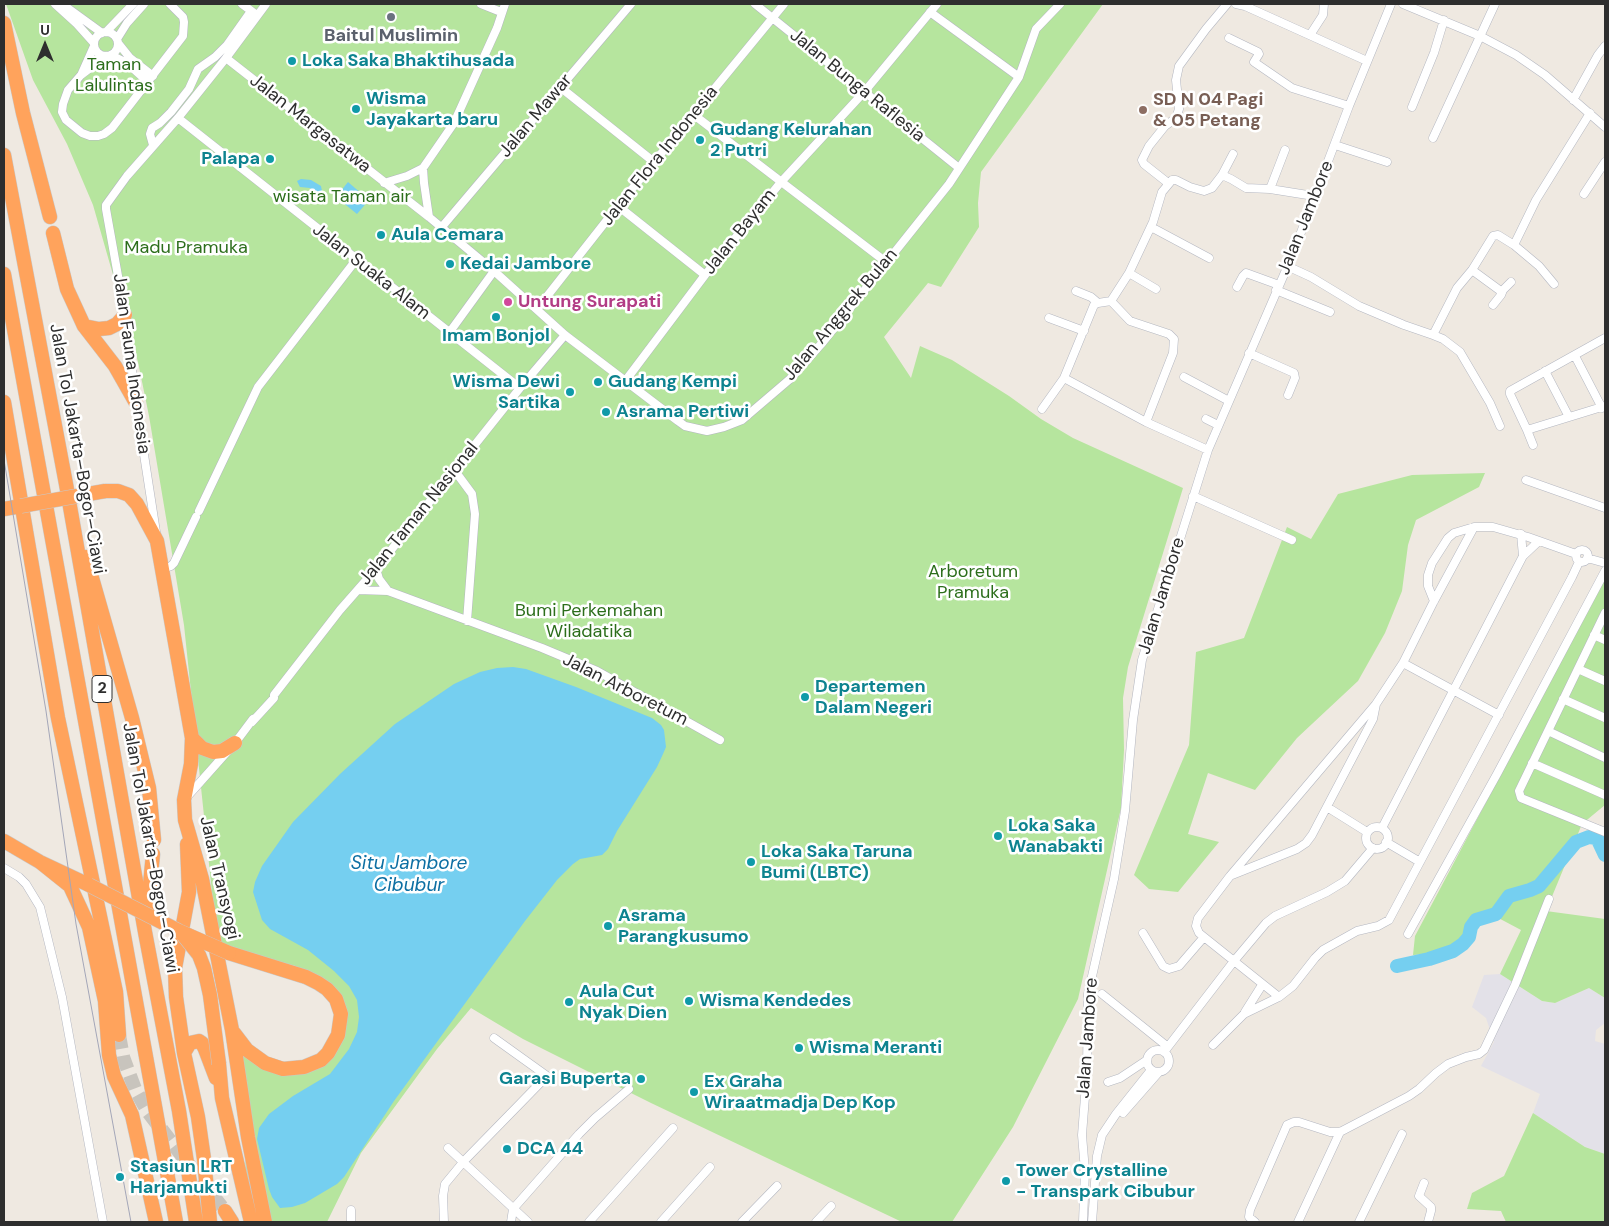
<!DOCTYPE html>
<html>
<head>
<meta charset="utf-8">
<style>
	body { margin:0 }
	#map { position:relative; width:1609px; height:1226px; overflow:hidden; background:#efe9e1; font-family:"DM Sans",sans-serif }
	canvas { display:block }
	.frame { position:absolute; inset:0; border:5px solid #2e2e2e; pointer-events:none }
	.north { position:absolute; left:20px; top:20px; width:50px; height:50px; -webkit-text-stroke:4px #fff; paint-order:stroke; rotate:0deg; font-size:14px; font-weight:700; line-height:20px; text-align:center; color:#2e2e2e }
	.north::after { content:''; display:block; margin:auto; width:18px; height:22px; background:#2e2e2e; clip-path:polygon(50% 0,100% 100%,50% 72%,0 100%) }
</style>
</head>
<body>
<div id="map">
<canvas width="1609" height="1226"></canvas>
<div class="frame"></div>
<div class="north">U</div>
</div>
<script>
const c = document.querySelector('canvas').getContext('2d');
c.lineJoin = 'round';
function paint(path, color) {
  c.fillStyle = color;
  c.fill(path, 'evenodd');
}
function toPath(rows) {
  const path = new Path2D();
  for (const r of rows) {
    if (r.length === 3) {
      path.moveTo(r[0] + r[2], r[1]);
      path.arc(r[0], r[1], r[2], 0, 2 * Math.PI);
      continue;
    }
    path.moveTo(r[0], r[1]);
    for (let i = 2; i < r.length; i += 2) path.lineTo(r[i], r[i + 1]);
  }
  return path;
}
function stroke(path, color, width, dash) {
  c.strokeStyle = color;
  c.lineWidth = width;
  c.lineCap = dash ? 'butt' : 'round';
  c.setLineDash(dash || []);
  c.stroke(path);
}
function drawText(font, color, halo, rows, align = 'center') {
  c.font = font + ' "DM Sans",sans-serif';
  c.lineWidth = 5;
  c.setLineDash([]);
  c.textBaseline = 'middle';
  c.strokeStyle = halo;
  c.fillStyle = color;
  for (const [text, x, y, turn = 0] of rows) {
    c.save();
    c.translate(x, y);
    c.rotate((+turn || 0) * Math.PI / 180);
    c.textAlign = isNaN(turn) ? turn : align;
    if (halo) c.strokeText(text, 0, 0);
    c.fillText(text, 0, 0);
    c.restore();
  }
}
paint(toPath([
	[1500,974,1542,1001,1555,1003,1589,988,1605,998,1605,1023,1596,1030,1595,1041,1605,1044,1605,1154,1585,1147,1533,1113,1540,1094,1481,1066,1494,1042,1486,1018,1472,1007,1484,975]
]), '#e3e1e8');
paint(toPath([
	[6,4,1103,4,981,172,978,203,979,227,941,287,928,283,884,337,911,378,920,346,952,360,1009,396,1041,419,1073,438,1183,488,1128,667,1123,698,1124,750,1121,808,1078,999,1013,1127,952,1222,902,1222,651,1103,523,1039,471,1008,437,1049,361,1153,327,1222,247,1222,244,1112,233,1040,286,1071,335,1045,333,987,295,966,237,951,217,940,184,625,149,416,138,362,93,205,67,144,33,80],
	[1485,473,1479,487,1416,520,1408,545,1402,591,1385,633,1358,681,1297,738,1255,790,1208,773,1188,834,1219,842,1178,892,1149,889,1134,875,1189,745,1196,652,1244,638,1287,527,1311,539,1338,494,1412,475],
	[1605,578,1605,805,1582,824,1546,911,1605,919,1605,998,1589,988,1555,1003,1542,1001,1500,974,1521,930,1489,913,1445,953,1413,955,1415,936],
	[1533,1113,1585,1147,1605,1154,1605,1222,1506,1222,1501,1211,1467,1209,1472,1193,1504,1176]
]), '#b6e59e');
paint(toPath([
	[301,179,311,180,321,186,322,191,319,196,315,196,310,188,300,187,297,181],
	[348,182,369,200,357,214,336,197],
	[513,667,526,669,576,687,652,718,661,725,664,730,666,747,663,754,657,767,617,831,608,849,602,855,580,859,573,864,557,880,525,921,394,1101,344,1177,337,1184,305,1203,292,1207,280,1208,272,1197,269,1189,257,1139,259,1128,269,1114,293,1096,330,1074,349,1049,357,1032,359,1017,357,1000,349,986,334,971,308,950,270,929,262,920,253,892,255,882,262,866,293,822,340,774,395,724,454,684,480,672,497,668]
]), '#75cff0');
stroke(toPath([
	[1397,966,1429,959,1453,951,1463,944,1469,937,1471,927,1476,920,1496,914,1509,896,1530,890,1539,886,1576,842,1589,837,1597,838,1605,855]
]), '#75cff0', 14);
stroke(toPath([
	[119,1035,123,1057,135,1089,148,1112,225,1211]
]), '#c8c4bd', 14, [14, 7]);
const street = toPath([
	[55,4,77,24,94,43],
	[62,4,102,33],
	[242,4,254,13],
	[481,4,501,12],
	[755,4,959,168],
	[1236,4,1245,6,1367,61],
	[1403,4,1480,36,1516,55,1545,75,1605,127],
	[930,12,1019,77],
	[106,32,133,4],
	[106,44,12],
	[1310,35,1323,15,1324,4],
	[1229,38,1258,52,1259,54,1254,62,1292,88,1349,106],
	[117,39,127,23,144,4],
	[118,43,130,58,153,76],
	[111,55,127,63,148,82],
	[106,56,81,75,68,90,63,104,62,112,66,120,82,133,90,136,98,136,104,134,112,128,183,36,184,22,183,17,170,4],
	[226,58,429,217,494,271,565,335,678,421,685,426,707,431,724,427,742,420,790,379,823,342,949,184,1019,77,1036,29,1060,4],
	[82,73,94,46],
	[560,87,654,162],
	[1573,100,1598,55,1605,46],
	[1412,107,1434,53,1444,20],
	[694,115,886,262],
	[178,118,520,388],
	[1433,138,1495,4],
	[153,145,150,134,152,128,160,123,171,112,189,89,198,69,215,57,227,45,251,11],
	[1335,145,1387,162],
	[423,168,424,183,429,217],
	[1222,175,1233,154],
	[384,183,407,176,423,168,454,123,497,28,505,4],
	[1168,183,1144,164,1142,160,1149,146,1165,126,1176,118,1179,109,1176,80,1179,66,1206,29,1227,4],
	[1270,189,1285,150],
	[1584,194,1605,162],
	[618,206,705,275],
	[1151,227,1209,258],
	[441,228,631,4],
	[1287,266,1311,277,1359,306,1404,325,1433,335,1457,288,1472,270,1493,236,1498,235,1514,245],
	[1472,270,1502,292],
	[1129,273,1156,289],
	[1554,284,1539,266,1514,245,1536,200,1590,113],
	[1237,287,1243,276,1246,273,1279,285],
	[1276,290,1330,312],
	[1076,291,1091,297,1098,303],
	[1111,301,1130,321,1169,334,1174,339,1173,353,1146,422],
	[1493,305,1501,295,1503,290,1511,282],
	[537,309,618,206,784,4],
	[1049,318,1084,331],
	[449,333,494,271],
	[1433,335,1443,339,1460,352,1490,403,1500,426],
	[1249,353,1294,373,1295,378,1288,395],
	[1575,356,1602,408],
	[1545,371,1569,417],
	[1184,377,1229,401],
	[1064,378,1146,422,1208,450],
	[626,380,705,275,781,182,865,91,937,4],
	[1042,409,1064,378,1094,305,1098,303,1111,301,1129,273,1153,222,1162,192,1172,180,1176,180,1190,187,1204,191,1212,188,1222,175,1231,179,1246,188,1270,189,1314,196],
	[1206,419,1218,425],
	[1527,430,1510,394,1510,391,1605,338],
	[1533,445,1527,430,1605,406],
	[455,471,472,494,475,514,467,621],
	[1526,480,1605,508],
	[1193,496,1292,540],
	[199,511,258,387,356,260],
	[156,532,136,403,125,315,106,209,106,205,127,176,178,118,226,58,266,4],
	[1521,534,1523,556],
	[1582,556,6],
	[1587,558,1605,563],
	[163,569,171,566,174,563,196,517],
	[376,569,379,579,388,591],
	[358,590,388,591,542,648,597,671,720,740],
	[1434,601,1428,586,1428,575,1432,563,1448,538,1454,533,1474,527],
	[1605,613,1519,791,1521,798,1605,832],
	[1594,635,1605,640],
	[1403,663,1499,715],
	[1578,669,1605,681],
	[1563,699,1605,718],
	[252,722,274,698,274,695,340,610,376,569,520,388,565,335],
	[1548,731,1605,758],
	[1532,763,1605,795],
	[186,798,235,743,253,719],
	[1327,807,1367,832],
	[1377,838,11],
	[1382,828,1523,556,1539,541],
	[1386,842,1420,862],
	[4,868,19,877,26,884,40,907,62,997,103,1222],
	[1232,875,1297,849,1306,843,1312,835,1373,719,1376,704],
	[1143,933,1163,966,1169,969,1179,966,1204,937],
	[1408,934,1497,774,1605,571],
	[1102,994,1168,1047],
	[1279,997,1199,933,1196,926,1198,918,1230,876,1376,704,1403,663,1434,601,1474,527,1493,527,1528,537,1576,554],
	[1245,1012,1262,985],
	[1213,1045,1244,1014,1279,997,1293,986,1315,958,1323,950,1357,931,1378,926,1389,920,1572,577,1579,562],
	[1158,1061,11],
	[1164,1052,1234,961,1266,923,1275,916,1327,892,1345,881,1373,848],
	[1108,1082,1120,1078,1147,1060],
	[1123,1113,1158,1073],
	[448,1148,528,1222],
	[1424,1183,1419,1196,1431,1207,1431,1211,1428,1222],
	[351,1222,351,1210],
	[444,1222,443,1196,445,1184,464,1161,547,1076,494,1038],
	[511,1222,513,1209,579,1134,595,1118,629,1089],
	[589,1222,673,1128],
	[661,1222,710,1167],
	[742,1222,777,1186],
	[816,1222,831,1206],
	[1083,1222,1085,1171,1082,1135,1087,1071,1088,994,1114,879,1125,811,1133,720,1142,660,1208,450,1292,256,1349,106,1391,4],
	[1092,1222,1097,1156,1102,1135,1116,1114,1151,1070],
	[1255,1222,1249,1217,1250,1210,1287,1125,1294,1122,1299,1122,1330,1132,1340,1132,1409,1096,1419,1089,1436,1073,1448,1064,1466,1057,1479,1054,1484,1050,1515,985,1549,899],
	[1298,1222,1340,1132],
	[1359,1222,1402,1134]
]);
const highway = toPath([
	[4,23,23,113,50,217],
	[4,155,66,484,145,932,179,1111,196,1222],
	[53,233,67,289,84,326,115,366,136,403],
	[4,274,176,1222],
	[84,326,99,329,109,328,117,324,125,315],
	[4,402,58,718,116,992,119,1035],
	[105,491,118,491,129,495,137,504,157,541,192,738,191,764,184,800,185,820,202,879,232,1030,248,1137,265,1222],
	[4,509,21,506],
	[86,557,132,718,149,788,154,840],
	[192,738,202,748,213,752,222,751,235,743],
	[4,841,40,862,89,885],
	[187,844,189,892,175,968,176,997,184,1053,198,1117,204,1159,210,1222],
	[40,862,70,886,89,927,105,1001,109,1055,114,1076,132,1115,156,1222],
	[147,915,153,854],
	[229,953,306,977,318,983,327,989,336,999,341,1014,338,1035,328,1053,321,1060,304,1067,283,1069,265,1063,247,1050,234,1033],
	[184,1053,190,1043,199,1041,202,1043,205,1049,216,1078],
	[219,1064,222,1098,251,1222],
	[225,1211,232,1222]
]);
stroke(street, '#b4b7c1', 9);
stroke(highway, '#c9c9c9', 15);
stroke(street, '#fff', 8);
stroke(highway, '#ffa35c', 14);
stroke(toPath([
	[4,460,46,711,76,924,131,1222]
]), '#a3a6b8', 1);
const highwayBridge = toPath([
	[21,506,105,491],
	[89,885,179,931,229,953],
	[183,935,199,955,204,968,210,995,219,1064]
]);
stroke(highwayBridge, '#c9c9c9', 15, []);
stroke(highwayBridge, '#ffa35c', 14);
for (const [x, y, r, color] of [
	[391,17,5,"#6b7280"],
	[292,61,5,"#0f9aa8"],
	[356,109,5,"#0f9aa8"],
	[1143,110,5,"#8d6e63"],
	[700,140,5,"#0f9aa8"],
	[270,159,5,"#0f9aa8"],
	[381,235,5,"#0f9aa8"],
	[450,264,5,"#0f9aa8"],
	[508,302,5,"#d1479c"],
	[496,317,5,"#0f9aa8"],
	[598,382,5,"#0f9aa8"],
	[570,392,5,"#0f9aa8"],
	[606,412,5,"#0f9aa8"],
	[805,697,5,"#0f9aa8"],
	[998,836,5,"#0f9aa8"],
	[751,862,5,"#0f9aa8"],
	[608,926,5,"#0f9aa8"],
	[689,1001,5,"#0f9aa8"],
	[569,1002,5,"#0f9aa8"],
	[799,1048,5,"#0f9aa8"],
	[641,1079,5,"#0f9aa8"],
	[694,1092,5,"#0f9aa8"],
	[507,1149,5,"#0f9aa8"],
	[120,1177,5,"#0f9aa8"],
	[1006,1181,5,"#0f9aa8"]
]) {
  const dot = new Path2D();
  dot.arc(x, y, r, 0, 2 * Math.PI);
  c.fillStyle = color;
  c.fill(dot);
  stroke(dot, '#fff', 2);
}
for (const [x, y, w] of [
	[102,689,20]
]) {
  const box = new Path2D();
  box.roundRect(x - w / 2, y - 13.5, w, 27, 4);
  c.fillStyle = '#fff';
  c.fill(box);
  stroke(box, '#2e2e2e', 1);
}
drawText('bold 16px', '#2e2e2e', null, [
	["2",102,689]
]);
drawText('bold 18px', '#5b616d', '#fff', [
	["Baitul Muslimin",391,36]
]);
drawText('bold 18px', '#0d838f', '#fff', [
	["Loka Saka Bhaktihusada",302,61],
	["Wisma",366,99],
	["Jayakarta baru",366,120],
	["Gudang Kelurahan",710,130],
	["2 Putri",710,151],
	["Palapa",260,159,"right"],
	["Aula Cemara",391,235],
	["Kedai Jambore",460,264],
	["Imam Bonjol",496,336,"center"],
	["Wisma Dewi",560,382,"right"],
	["Sartika",560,403,"right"],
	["Gudang Kempi",608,382],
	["Asrama Pertiwi",616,412],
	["Departemen",815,687],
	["Dalam Negeri",815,708],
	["Loka Saka",1008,826],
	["Wanabakti",1008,847],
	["Loka Saka Taruna",761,852],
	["Bumi (LBTC)",761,873],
	["Asrama",618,916],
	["Parangkusumo",618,937],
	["Aula Cut",579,992],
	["Nyak Dien",579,1013],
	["Wisma Kendedes",699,1001],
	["Wisma Meranti",809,1048],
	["Garasi Buperta",631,1079,"right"],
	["Ex Graha",704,1082],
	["Wiraatmadja Dep Kop",704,1103],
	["DCA 44",517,1149],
	["Stasiun LRT",130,1167],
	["Harjamukti",130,1188],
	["Tower Crystalline",1016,1171],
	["- Transpark Cibubur",1016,1192]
], 'left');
drawText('18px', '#2c6e1b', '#fff', [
	["Taman",114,65],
	["Lalulintas",114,86],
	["wisata Taman air",342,197],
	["Madu Pramuka",186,248],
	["Arboretum",973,572],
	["Pramuka",973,593],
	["Bumi Perkemahan",589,611],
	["Wiladatika",589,632]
]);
drawText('18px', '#2e2e2e', '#fff', [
	["Jalan Bunga Raflesia",857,86,39],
	["Jalan Mawar",536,116,-50],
	["Jalan Margasatwa",310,124,38],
	["Jalan Flora Indonesia",660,156,-51],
	["Jalan Jambore",1306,218,-68],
	["Jalan Bayam",740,232,-51],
	["Jalan Suaka Alam",371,272,38],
	["Jalan Anggrek Bulan",841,315,-50],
	["Jalan Fauna Indonesia",131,364,82],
	["Jalan Tol Jakarta–Bogor–Ciawi",77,449,80],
	["Jalan Taman Nasional",419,514,-51],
	["Jalan Jambore",1162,596,-73],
	["Jalan Arboretum",625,690,27],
	["Jalan Tol Jakarta–Bogor–Ciawi",150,848,80],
	["Jalan Transyogi",219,878,77],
	["Jalan Jambore",1088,1038,-86]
]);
drawText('bold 18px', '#785e54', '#fff', [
	["SD N 04 Pagi",1153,100],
	["& 05 Petang",1153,121]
], 'left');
drawText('bold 18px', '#b23c85', '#fff', [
	["Untung Surapati",518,302]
], 'left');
drawText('italic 19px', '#0d6fa3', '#fff', [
	["Situ Jambore",409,864],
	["Cibubur",409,886]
]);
</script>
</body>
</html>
